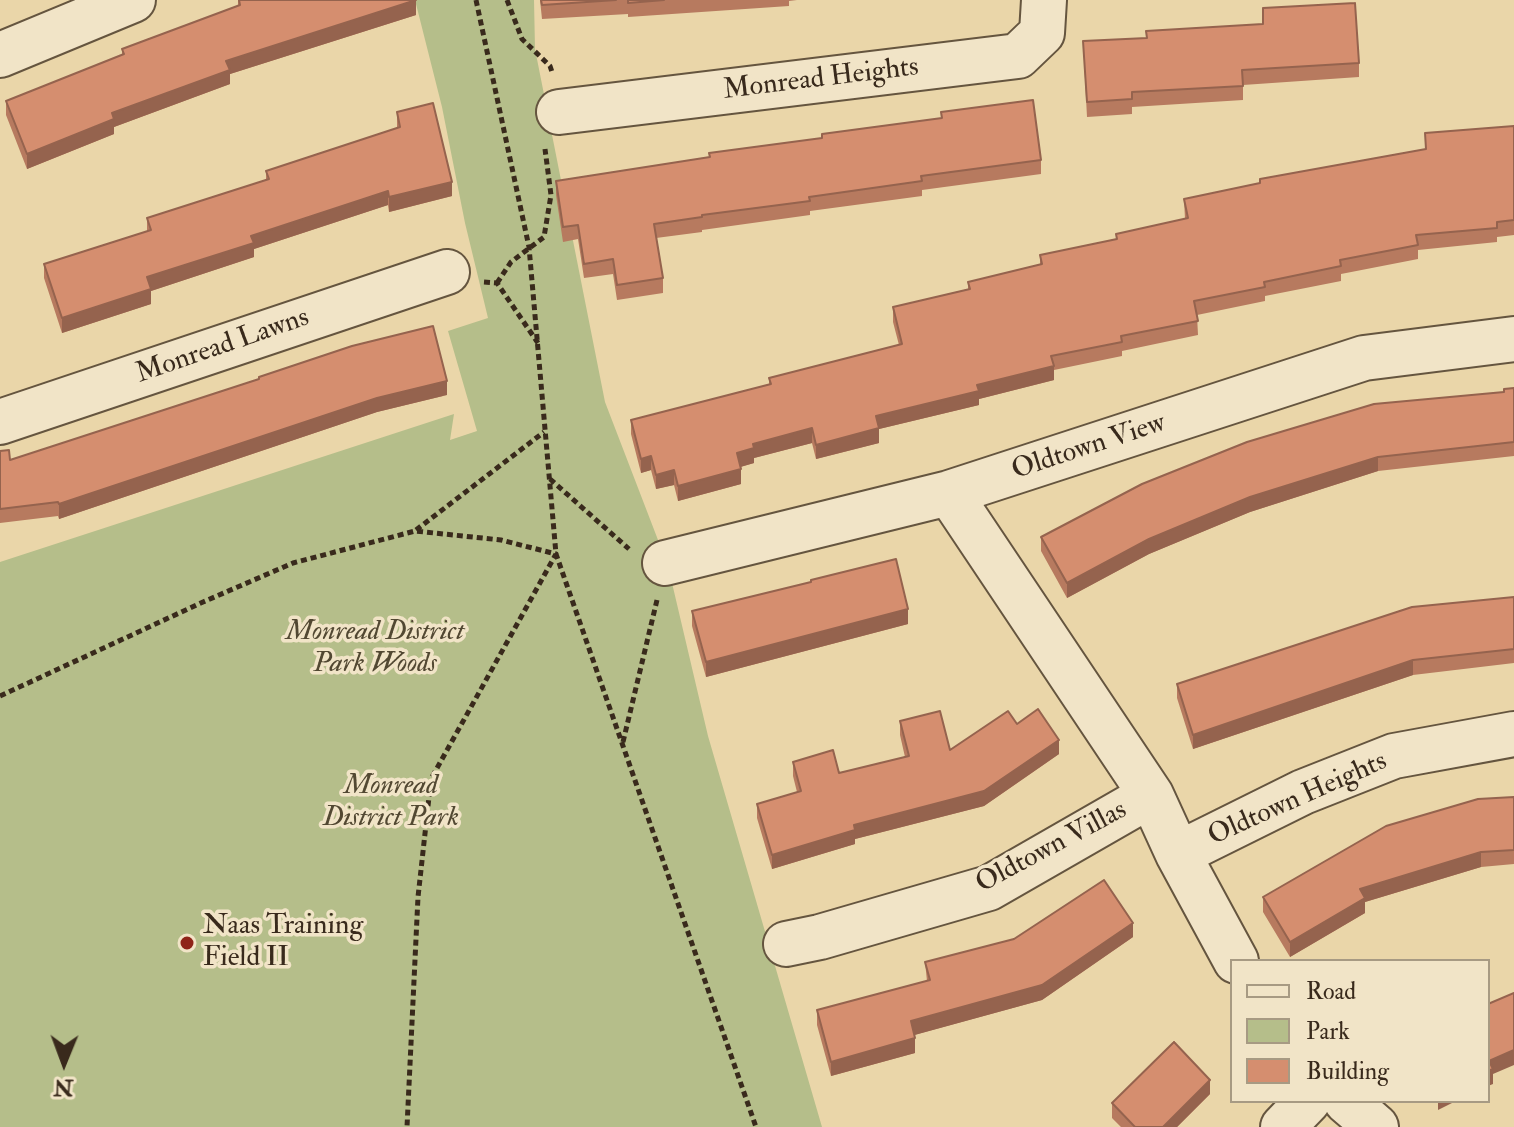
<!DOCTYPE html>
<html>
<head>
<meta charset="utf-8">
<style>
	body { margin:0 }
	#map { position:relative; width:1514px; height:1127px; overflow:hidden; background:#ead6a9; font-family:"IM FELL Double Pica",serif }
	canvas { display:block }
	.legend { position:absolute; left:1230px; top:959px; width:260px; height:144px; box-sizing:border-box; background:#f1e4c7; border:2px solid #a79a83; margin:0; padding:10px 14px; list-style:none; font-size:24px; color:#392a1c }
	.legend li { display:flex; align-items:center; gap:16px; height:40px }
	.legend b { width:40px; border:2px solid #a79a83 }
	.north { position:absolute; left:24px; top:1023px; width:80px; height:80px; -webkit-text-stroke:6px #f1e4c7; paint-order:stroke; rotate:181deg; font-size:22px; font-weight:700; line-height:32px; text-align:center; color:#392a1c }
	.north::after { content:''; display:block; margin:auto; width:28px; height:36px; background:#392a1c; clip-path:polygon(50% 0,100% 100%,50% 72%,0 100%) }
</style>
</head>
<body>
<div id="map">
<canvas width="1514" height="1127"></canvas>
<ul class="legend">
<li><b style="height:10px;background:#f1e4c7"></b>Road</li>
<li><b style="height:22px;background:#b5be8a"></b>Park</li>
<li><b style="height:22px;background:#d58e6f"></b>Building</li>
</ul>
<div class="north">N</div>
</div>
<script>
const c = document.querySelector('canvas').getContext('2d');
c.lineJoin = 'round';
function paint(path, color) {
  c.fillStyle = color;
  c.fill(path, 'evenodd');
}
function toPath(rows) {
  const path = new Path2D();
  for (const r of rows) {
    path.moveTo(r[0], r[1]);
    for (let i = 2; i < r.length; i += 2) path.lineTo(r[i], r[i + 1]);
  }
  return path;
}
function stroke(path, color, width, dash) {
  c.strokeStyle = color;
  c.lineWidth = width;
  c.lineCap = dash ? 'butt' : 'round';
  c.setLineDash(dash || []);
  c.stroke(path);
}
function drawText(font, color, halo, rows, align = 'center') {
  c.font = font + ' "IM FELL Double Pica",serif';
  c.lineWidth = 7;
  c.setLineDash([]);
  c.textBaseline = 'middle';
  c.strokeStyle = halo;
  c.fillStyle = color;
  for (const [text, x, y, turn = 0] of rows) {
    c.save();
    c.translate(x, y);
    c.rotate((+turn || 0) * Math.PI / 180);
    c.textAlign = isNaN(turn) ? turn : align;
    if (halo) c.strokeText(text, 0, 0);
    c.fillText(text, 0, 0);
    c.restore();
  }
}
paint(toPath([
	[415,0,534,0,535,49,605,402,668,566,708,736,822,1127,0,1127,0,562,454,414,450,440,477,431,448,331,488,318,465,223,442,107]
]), '#b5be8a');
const minor = toPath([
	[0,55,133,0],
	[559,112,1018,56,1042,33,1044,0],
	[0,422,447,272],
	[949,493,1151,795,1178,854,1236,961],
	[665,563,949,493,1364,358,1514,339],
	[1178,854,1303,792,1394,756,1514,734],
	[786,944,820,937,989,888,1151,795],
	[1346,1101,1376,1127],
	[1283,1127,1308,1101]
]);
stroke(minor, '#65553f', 48);
stroke(toPath([
	[476,0,529,247,556,554,756,1127],
	[507,0,522,39,550,66,552,72],
	[484,282,497,283,538,343],
	[497,283,511,262,544,237,551,195,545,149],
	[550,479,629,549],
	[416,530,544,432],
	[0,696,203,602,293,563,415,531,501,540,556,554,431,779,418,897,407,1127],
	[623,742,657,600]
]), '#392a1c', 5, [6, 4]);
stroke(minor, '#f1e4c7', 44);
paint(toPath([
	[238,0,416,0,416,15,230,74,230,84,114,127,114,134,27,169,6,115,6,101,122,55,122,49,238,6],
	[540,0,797,0,789,1,789,6,628,17,628,14,542,19],
	[1263,8,1359,63,1359,77,1243,85,1243,100,1132,107,1132,114,1087,117,1083,41,1146,38,1263,24],
	[397,112,452,196,389,212,388,205,254,249,254,257,151,291,151,304,62,333,44,278,44,264,147,231,147,218,266,180,266,171,397,128],
	[941,112,1041,160,1041,174,922,190,922,196,810,211,810,215,702,230,702,232,656,238,663,278,663,293,617,300,613,274,584,278,578,239,563,242,556,195,556,181,709,157,941,118],
	[1514,126,1514,235,1497,237,1497,242,1418,250,1418,259,1341,274,1341,281,1265,296,1265,301,1197,315,1198,335,1122,351,1122,356,1054,370,1054,380,979,399,979,405,879,429,879,443,816,459,812,443,754,458,754,463,740,467,741,484,678,501,674,485,656,489,651,470,641,473,631,434,631,420,769,385,769,378,899,345,893,322,893,307,968,289,968,282,1040,265,1040,255,1116,239,1116,234,1185,219,1184,199,1260,183,1260,179,1425,149,1425,133],
	[1514,388,1514,456,1378,471,1250,512,1149,554,1067,598,1041,551,1041,537],
	[447,395,377,412,59,519,58,516,0,523,0,451,10,460],
	[1514,597,1514,663,1413,675,1193,749,1177,698,1177,684],
	[692,611,908,624,706,677,692,626],
	[900,721,950,750,1017,724,1059,754,984,806,855,839,855,844,772,869,757,818,757,804,797,792,793,776,793,762,839,773,905,757,900,735],
	[1514,797,1514,864,1481,867,1365,902,1365,913,1290,957,1263,912,1263,897],
	[1133,937,1042,1000,914,1035,915,1053,831,1076,817,1025,817,1010,927,981,925,962],
	[1210,1094,1177,1127,1121,1127,1112,1118,1112,1103]
]), '#b77a5f');
paint(toPath([
	[416,0,416,15,230,74,230,84,114,127,114,134,27,169,27,154,112,113,226,61],
	[452,182,452,196,389,212,389,197],
	[388,191,388,205,254,249,254,257,151,291,151,304,62,333,62,318,147,277,251,236],
	[1054,366,1054,380,979,399,979,405,879,429,879,443,816,459,816,445,876,416,977,385],
	[447,381,447,395,377,412,59,519,59,504,377,398],
	[812,428,812,443,754,458,754,463,737,468,737,453,753,444],
	[651,456,651,470,641,473,641,459],
	[1378,457,1378,471,1250,512,1149,554,1067,598,1067,583,1149,539,1250,497],
	[741,469,741,484,678,501,678,486],
	[674,470,674,485,656,489,656,475],
	[908,609,908,624,706,677,706,662],
	[1413,660,1413,675,1193,749,1193,735],
	[1059,740,1059,754,984,806,855,839,855,844,772,869,772,855,854,825],
	[1481,852,1481,867,1365,902,1365,913,1290,957,1290,942,1360,889],
	[1133,923,1133,937,1042,1000,911,1036,911,1021],
	[915,1038,915,1053,831,1076,831,1062],
	[1514,1050,1514,1065,1493,1074,1493,1084,1488,1086,1489,1061],
	[1210,1080,1210,1094,1177,1127,1163,1127],
	[1438,1101,1456,1101,1438,1110]
]), '#95634e');
const building = toPath([
	[239,0,416,0,226,61,230,70,112,113,114,119,27,154,6,101,124,54,122,49,240,5,239,0],
	[541,0,616,0,542,5,541,0],
	[628,0,664,0,628,3,628,0],
	[1355,3,1359,63,1242,70,1243,86,1132,92,1132,99,1087,102,1083,41,1147,38,1146,31,1263,24,1263,8,1355,3],
	[1033,100,1041,160,921,176,922,181,809,197,810,201,702,215,702,217,654,224,663,278,617,285,613,259,584,264,578,225,563,227,556,181,710,157,709,153,822,138,822,134,942,118,941,112,1033,100],
	[433,103,452,182,389,197,388,191,251,236,254,243,147,277,151,289,62,318,44,264,151,230,147,218,269,179,266,171,400,127,397,112,433,103],
	[1514,126,1514,220,1497,222,1497,228,1416,235,1418,245,1340,260,1341,266,1264,282,1265,287,1194,301,1198,321,1121,336,1122,342,1051,356,1054,366,977,385,979,391,876,416,879,428,816,445,812,428,753,444,754,448,737,453,741,469,678,486,674,470,656,475,651,456,641,459,631,420,771,384,769,378,902,344,893,307,970,289,968,282,1042,264,1040,255,1117,239,1116,234,1188,218,1184,199,1260,183,1260,179,1426,149,1425,133,1514,126],
	[433,326,447,381,377,398,59,504,58,502,0,509,0,451,9,450,10,460,259,379,259,377,352,346,433,326],
	[1514,388,1514,442,1378,457,1250,497,1149,539,1067,583,1041,537,1142,484,1247,442,1374,404,1504,392,1504,389,1514,388],
	[896,559,908,609,706,662,692,611,811,582,811,580,896,559],
	[1514,597,1514,649,1413,660,1193,735,1177,684,1412,607,1514,597],
	[1038,709,1059,740,984,791,854,825,855,830,772,855,757,804,801,791,793,762,833,750,839,773,909,756,900,721,940,711,950,750,1008,711,1017,724,1038,709],
	[1514,797,1514,850,1481,852,1360,889,1365,898,1290,942,1263,897,1386,826,1478,799,1514,797],
	[1104,880,1133,923,1042,985,911,1021,915,1038,831,1062,817,1010,930,980,925,962,1014,939,1104,880],
	[1514,993,1514,1050,1489,1061,1493,1069,1488,1071,1488,1004,1514,993],
	[1174,1042,1210,1080,1163,1127,1135,1127,1112,1103,1174,1042]
]);
paint(building, '#d58e6f');
stroke(building, '#95634e', 2);
for (const [x, y, r, color] of [
	[187,943,8,"#8f2418"]
]) {
  const dot = new Path2D();
  dot.arc(x, y, r, 0, 2 * Math.PI);
  c.fillStyle = color;
  c.fill(dot);
  stroke(dot, '#f1e4c7', 3);
}
drawText('28px', '#392a1c', '#f1e4c7', [
	["Monread Heights",821,80,-7],
	["Monread Lawns",223,347,-19],
	["Oldtown View",1089,448,-18],
	["Oldtown Heights",1298,800,-24],
	["Oldtown Villas",1052,848,-28]
]);
drawText('italic 28px', '#524832', '#f1e4c7', [
	["Monread District",375,633],
	["Park Woods",375,665],
	["Monread",391,787],
	["District Park",391,819]
]);
drawText('28px', '#392a1c', '#f1e4c7', [
	["Naas Training",203,927],
	["Field II",203,959]
], 'left');
</script>
</body>
</html>
